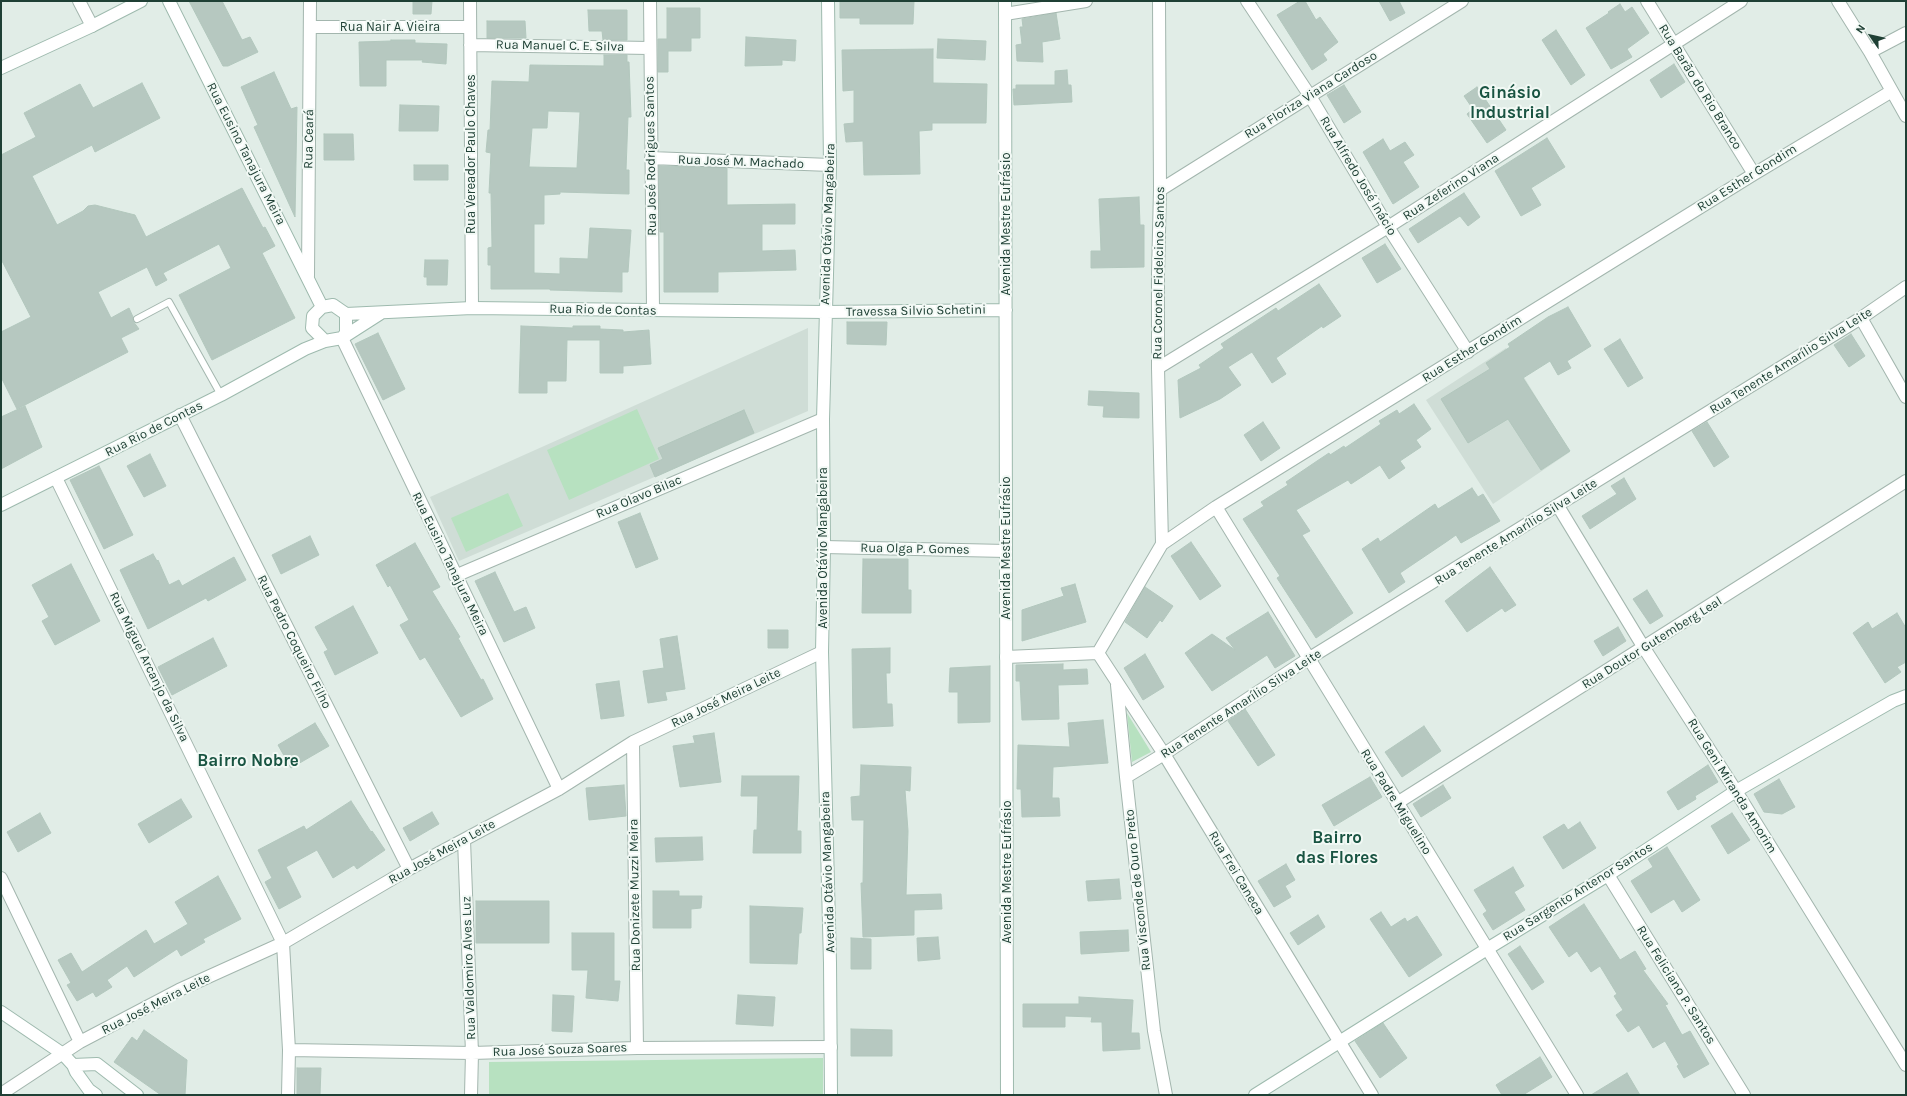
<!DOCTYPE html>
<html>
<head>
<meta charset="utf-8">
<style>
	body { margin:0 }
	#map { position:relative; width:1907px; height:1096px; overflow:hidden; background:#e1ede7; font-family:Karla,sans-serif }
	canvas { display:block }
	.frame { position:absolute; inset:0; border:2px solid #1f4035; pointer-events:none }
	.north { position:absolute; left:1851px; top:16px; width:40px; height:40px; -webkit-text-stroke:3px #f2f9f5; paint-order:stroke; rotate:304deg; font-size:11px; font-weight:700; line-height:16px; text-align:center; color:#1f4035 }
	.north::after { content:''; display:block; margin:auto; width:14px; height:18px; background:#1f4035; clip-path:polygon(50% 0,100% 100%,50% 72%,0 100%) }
</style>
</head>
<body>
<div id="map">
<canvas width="1907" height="1096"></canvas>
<div class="frame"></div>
<div class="north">N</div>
</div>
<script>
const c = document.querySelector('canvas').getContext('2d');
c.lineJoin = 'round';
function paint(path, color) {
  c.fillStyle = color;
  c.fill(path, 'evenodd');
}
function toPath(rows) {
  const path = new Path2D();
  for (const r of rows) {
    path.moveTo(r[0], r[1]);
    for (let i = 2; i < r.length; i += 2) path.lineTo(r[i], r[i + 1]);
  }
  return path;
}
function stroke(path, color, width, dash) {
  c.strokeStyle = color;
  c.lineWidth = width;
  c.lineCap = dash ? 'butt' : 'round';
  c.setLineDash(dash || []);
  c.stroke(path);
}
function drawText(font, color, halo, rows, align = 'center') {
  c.font = font + ' Karla,sans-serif';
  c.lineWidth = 4;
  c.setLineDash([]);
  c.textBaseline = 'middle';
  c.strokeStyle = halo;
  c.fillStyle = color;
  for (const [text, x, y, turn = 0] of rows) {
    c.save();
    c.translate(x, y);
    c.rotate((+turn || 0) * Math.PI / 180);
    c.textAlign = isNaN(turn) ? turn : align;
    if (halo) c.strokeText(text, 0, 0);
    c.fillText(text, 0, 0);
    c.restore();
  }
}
paint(toPath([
	[808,328,808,411,459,561,430,497],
	[1506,348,1570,452,1493,504,1426,400]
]), '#cfddd6');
paint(toPath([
	[637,409,659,459,569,500,547,450],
	[508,493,523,526,466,552,451,518],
	[1127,713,1151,752,1132,762],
	[823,1058,823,1095,489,1095,489,1062]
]), '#b7e1c0');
const building = toPath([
	[189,1,222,1,242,40,250,37,258,52,228,66,223,66,189,1],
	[413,1,432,1,431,14,413,14,413,1],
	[840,1,914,1,913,24,860,24,860,18,840,18,840,1],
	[1300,1,1305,1,1316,20,1320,17,1338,42,1323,54,1327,60,1312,70,1277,15,1300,1],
	[1379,1,1399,1,1405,13,1390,21,1379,1],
	[1620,4,1625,12,1632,7,1649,33,1627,49,1632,57,1611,69,1586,28,1609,13,1608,12,1620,4],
	[667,8,700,8,700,38,691,38,691,51,668,51,668,72,658,72,658,39,667,39,667,8],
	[588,10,627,10,627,40,603,40,602,31,589,31,588,10],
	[1056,13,1060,39,1042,42,1043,62,1017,61,1016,45,1022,44,1020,27,1023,27,1022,19,1056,13],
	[487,21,525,21,526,38,487,38,487,21],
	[1556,30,1585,75,1571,85,1542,40,1556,30],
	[746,37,796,40,795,61,782,60,782,65,745,66,746,37],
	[938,39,986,41,985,60,937,58,938,39],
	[391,40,415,40,415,43,447,44,446,64,422,62,423,60,386,60,386,86,360,86,359,42,391,41,391,40],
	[933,49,933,83,987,84,986,123,932,123,932,130,919,131,920,174,864,175,863,141,846,142,844,124,854,123,854,90,843,91,842,50,933,49],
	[604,55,627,55,627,62,629,62,631,117,628,117,626,170,629,170,629,194,560,192,560,194,544,195,544,224,534,224,534,273,560,274,560,258,588,259,590,228,631,230,628,272,622,272,622,292,550,290,550,289,491,289,491,265,488,265,488,248,492,247,491,193,489,193,491,153,486,152,488,130,490,130,492,81,529,82,530,65,604,66,604,55],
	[548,111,580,112,577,168,529,167,532,128,547,128,548,111],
	[1674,64,1685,82,1661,98,1650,80,1674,64],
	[1067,70,1068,85,1071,85,1072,102,1014,105,1013,89,1016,89,1016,85,1055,85,1055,71,1067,70],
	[274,72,291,109,297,107,295,217,254,127,258,125,241,87,274,72],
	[142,83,160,118,95,152,92,145,32,176,57,225,83,211,88,206,95,205,135,215,146,237,242,188,263,228,265,227,275,246,262,253,295,318,212,360,179,295,231,268,219,244,163,273,167,280,156,286,147,267,98,292,111,318,129,308,133,317,133,321,139,329,121,338,128,352,17,409,1,377,1,332,31,317,1,259,1,155,36,137,24,113,80,84,93,108,142,83],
	[1344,85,1361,112,1344,123,1327,95,1344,85],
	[1477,87,1506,130,1487,143,1467,114,1473,109,1464,96,1477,87],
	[400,105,439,106,438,131,399,131,400,105],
	[324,134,353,134,354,160,324,160,324,134],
	[1547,138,1565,167,1531,188,1541,205,1521,216,1495,171,1547,138],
	[1383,139,1390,151,1405,142,1414,155,1403,162,1419,187,1393,204,1363,152,1383,139],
	[414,165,448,165,448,180,414,180,414,165],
	[659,166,727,168,727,205,795,204,795,224,762,224,762,251,795,250,796,270,718,272,718,292,664,292,664,232,660,232,659,166],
	[1464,193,1480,217,1468,226,1460,216,1418,243,1409,229,1464,193],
	[1139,197,1140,225,1144,225,1144,267,1091,268,1091,251,1101,251,1099,199,1139,197],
	[1385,244,1401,269,1377,283,1362,258,1385,244],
	[425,260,448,260,447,285,427,285,427,277,424,277,425,260],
	[1319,284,1341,316,1323,328,1322,326,1276,358,1286,374,1272,383,1252,352,1228,367,1241,385,1220,399,1180,418,1178,380,1201,368,1199,365,1224,348,1221,344,1276,308,1278,311,1319,284],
	[1568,307,1591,346,1567,361,1571,368,1558,375,1550,361,1523,378,1570,451,1541,470,1508,419,1468,443,1441,399,1490,369,1486,363,1510,347,1508,344,1548,317,1568,307],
	[847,322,887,322,886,345,847,344,847,322],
	[521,326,573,328,573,326,600,326,600,329,623,330,623,332,649,330,651,364,623,366,623,373,600,373,600,340,567,340,566,381,547,381,547,393,519,393,521,326],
	[378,333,405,389,383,400,355,344,378,333],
	[1851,334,1865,356,1849,367,1834,345,1851,334],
	[1620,339,1643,378,1628,387,1604,349,1620,339],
	[1089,391,1139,393,1139,418,1103,417,1104,406,1088,405,1089,391],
	[1414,404,1431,429,1416,440,1421,447,1400,461,1405,468,1389,479,1380,465,1351,484,1348,480,1296,510,1310,531,1302,535,1353,613,1316,638,1277,578,1280,576,1243,519,1264,506,1261,502,1288,485,1286,482,1317,461,1329,453,1330,455,1344,446,1345,448,1381,424,1379,421,1397,410,1399,414,1414,404],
	[25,406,42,447,1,469,1,417,25,406],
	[744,410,754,433,655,477,650,465,663,459,658,448,744,410],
	[1263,422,1280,448,1261,461,1244,435,1263,422],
	[1707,422,1729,457,1714,467,1692,431,1707,422],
	[150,454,166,486,144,497,127,466,150,454],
	[99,466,133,535,104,549,70,480,99,466],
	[1624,478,1636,499,1590,529,1582,516,1617,494,1611,486,1624,478],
	[1472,488,1478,497,1483,494,1500,521,1461,543,1456,535,1446,542,1400,573,1405,582,1389,593,1362,549,1378,538,1380,542,1435,504,1438,509,1472,488],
	[640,513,658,559,636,568,618,522,640,513],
	[310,536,319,555,281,574,272,555,310,536],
	[1191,542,1221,586,1200,600,1171,556,1191,542],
	[415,543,440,587,432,591,460,637,458,638,481,680,483,679,493,699,461,717,425,657,420,660,400,625,409,620,390,585,388,587,376,565,415,543],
	[153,554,157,561,158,560,169,585,179,580,182,586,234,557,246,580,208,601,206,598,148,629,120,570,153,554],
	[863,559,908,559,908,590,911,590,911,613,862,613,863,559],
	[71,564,100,621,55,645,42,621,49,617,32,585,71,564],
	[1490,567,1516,605,1505,612,1502,608,1467,632,1445,601,1490,567],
	[495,572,514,612,526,607,535,628,504,642,475,581,495,572],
	[1075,584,1086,622,1022,641,1022,610,1064,596,1061,588,1075,584],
	[1145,587,1173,606,1162,622,1160,620,1147,638,1125,622,1145,587],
	[1647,590,1663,616,1650,624,1633,599,1647,590],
	[353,606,378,653,335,675,324,652,328,650,315,627,353,606],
	[1268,612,1295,656,1275,668,1267,655,1212,691,1185,653,1212,634,1235,650,1226,638,1268,612],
	[1897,613,1906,628,1906,662,1897,667,1901,672,1885,683,1853,633,1868,622,1872,629,1897,613],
	[1618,627,1626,641,1603,656,1594,641,1618,627],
	[768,630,788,630,788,648,768,648,768,630],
	[677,636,685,689,665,692,667,700,648,703,643,671,664,668,660,639,677,636],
	[213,638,227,666,172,695,158,667,213,638],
	[890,648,890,673,886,673,887,704,892,704,893,726,853,728,852,649,890,648],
	[1145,654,1164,687,1143,700,1124,668,1145,654],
	[1063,664,1063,670,1087,669,1088,684,1058,685,1059,719,1022,720,1020,681,1016,681,1016,665,1063,664],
	[990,666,990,722,958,723,958,692,949,692,950,668,990,666],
	[619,681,624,716,601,719,596,684,619,681],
	[1245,709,1275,755,1258,766,1228,721,1245,709],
	[1103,720,1108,763,1053,767,1052,798,1059,798,1060,816,1022,817,1021,789,1017,789,1018,745,1070,747,1068,723,1103,720],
	[315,723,329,746,291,768,278,745,315,723],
	[1424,726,1441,751,1402,777,1385,752,1424,726],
	[714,733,721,782,680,787,673,746,695,743,693,736,714,733],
	[861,765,911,767,910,791,905,790,908,831,906,895,941,894,942,909,914,910,914,935,863,937,861,883,863,883,864,820,852,820,851,797,860,796,861,765],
	[1708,765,1718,782,1695,796,1696,799,1678,810,1667,792,1708,765],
	[742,776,799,776,797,831,801,831,801,853,753,853,754,830,757,830,758,796,741,796,742,776],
	[1370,777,1382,797,1334,826,1322,805,1370,777],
	[1779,779,1795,807,1782,814,1764,812,1754,794,1779,779],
	[624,785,626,816,589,820,586,788,624,785],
	[1443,785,1451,798,1421,817,1413,804,1443,785],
	[181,799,192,817,149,843,138,824,181,799],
	[351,801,371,832,372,831,385,850,357,869,354,865,333,878,317,850,286,867,301,897,279,909,265,882,272,878,258,850,304,826,306,830,351,801],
	[432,812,439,824,410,841,403,828,432,812],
	[40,813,51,833,18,852,7,832,40,813],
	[1732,813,1750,840,1728,854,1711,826,1732,813],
	[1580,822,1596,848,1563,869,1543,837,1564,824,1568,830,1580,822],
	[702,837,703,860,656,862,655,838,702,837],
	[1667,847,1700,900,1682,912,1674,899,1651,913,1631,881,1653,867,1648,859,1667,847],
	[1286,864,1295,880,1285,886,1291,897,1274,907,1258,881,1286,864],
	[1513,867,1524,886,1514,892,1525,910,1493,930,1483,914,1487,911,1474,890,1513,867],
	[218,876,241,919,203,939,205,942,181,956,177,949,134,977,127,966,107,980,112,987,96,997,93,992,77,1001,67,985,71,983,58,960,71,953,82,972,146,930,154,944,188,924,175,902,218,876],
	[1119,879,1121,899,1088,901,1086,881,1119,879],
	[653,891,679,891,679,896,702,896,701,908,691,909,691,928,653,928,653,891],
	[476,901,549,901,549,943,476,943,476,901],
	[1584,904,1620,960,1635,951,1646,969,1643,970,1668,1004,1665,1005,1682,1035,1690,1031,1709,1064,1684,1078,1677,1066,1679,1065,1665,1041,1653,1048,1639,1025,1628,1032,1616,1015,1623,1010,1614,996,1617,994,1600,966,1591,972,1577,951,1569,957,1549,927,1584,904],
	[750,906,803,908,801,933,799,933,797,964,750,963,750,906],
	[1381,912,1391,927,1405,918,1407,922,1417,916,1442,955,1409,977,1370,919,1381,912],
	[1318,915,1325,927,1298,945,1290,933,1318,915],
	[1128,930,1129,951,1081,954,1080,932,1128,930],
	[572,933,614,933,614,981,620,981,618,1001,586,998,588,970,572,970,572,933],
	[938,937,940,959,918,961,917,938,938,937],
	[851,938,871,939,871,969,851,969,851,938],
	[1520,946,1544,982,1532,990,1508,954,1520,946],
	[553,995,574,996,572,1032,552,1031,553,995],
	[738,995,775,997,773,1026,736,1024,738,995],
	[1079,997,1133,1000,1131,1033,1139,1033,1140,1049,1103,1051,1102,1022,1091,1022,1092,1017,1065,1016,1065,1027,1023,1027,1023,1004,1079,1004,1079,997],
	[1383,1023,1407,1058,1380,1078,1355,1041,1383,1023],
	[851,1029,892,1030,892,1056,851,1056,851,1029],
	[144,1030,187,1060,185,1095,161,1095,114,1062,132,1037,137,1041,144,1030],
	[1540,1057,1552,1077,1523,1095,1502,1095,1496,1085,1540,1057],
	[297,1068,321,1068,320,1095,297,1095,297,1068],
	[1627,1073,1640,1095,1591,1095,1627,1073]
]);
paint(building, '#b6c8c0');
stroke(building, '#b2c7bd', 1);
const lane = toPath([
	[137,319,169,302,221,395]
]);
const street = toPath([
	[79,1,92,26],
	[470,1,472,308],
	[650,1,653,310],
	[1159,1,1160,190,1158,275,1158,368,1162,544],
	[1247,1,1310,96,1388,227,1468,352],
	[1647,1,1754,174],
	[1838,1,1870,52,1906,116],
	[1005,14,1086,1],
	[310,27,470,27],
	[470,45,649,48],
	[1870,52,1906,33],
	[651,158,830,165],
	[1160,190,1462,1],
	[308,276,310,1],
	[1861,318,1906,397],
	[342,338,559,789],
	[1158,368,1388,227,1741,1],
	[180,415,409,869],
	[56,478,283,943,289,1050,288,1095],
	[1558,506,1644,648,1736,791,1906,1065],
	[1216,507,1577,1095],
	[824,547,1006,551],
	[455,576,823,419],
	[1098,653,1162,544,1216,507,1754,174,1892,91],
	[1098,653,1164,754,1372,1095],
	[1006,657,1098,653],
	[1117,685,1126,777,1154,1031,1166,1095],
	[633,742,637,1048],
	[1126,777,1164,754,1308,659,1861,318,1906,287],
	[1397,803,1906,481],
	[464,840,472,1053,471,1095],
	[1608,875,1744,1095],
	[1,878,80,1042],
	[289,1050,472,1053,637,1048,831,1047],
	[1,1094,80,1042,179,990,283,943,409,869,559,789,633,742,822,652]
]);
const secondary = toPath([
	[169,1,322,307],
	[828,1,830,165,823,419,824,547,822,652,830,963,831,1095],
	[1005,1,1007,1095],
	[1,68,92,26,141,1],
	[333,305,346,314,346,333,342,338,325,341,312,328,313,316,322,307,333,305],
	[346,314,472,308,825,312,1006,310],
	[342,338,381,313],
	[1,505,221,395,305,349,325,341],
	[1,1012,63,1054,73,1065,76,1072,89,1090,96,1095],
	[73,1065,97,1064,137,1095],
	[1255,1095,1487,949,1608,875,1736,791,1893,701,1906,696]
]);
stroke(lane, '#a3b6ae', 8);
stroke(street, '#a3b6ae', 14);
stroke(secondary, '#9ebaae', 14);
stroke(lane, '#fff', 6);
stroke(street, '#fff', 12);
stroke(secondary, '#fff', 12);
drawText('13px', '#1f4035', '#f2f9f5', [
	["Rua Nair A. Vieira",390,27],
	["Rua Manuel C. E. Silva",560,46,1],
	["Rua Barão do Rio Branco",1700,87,58],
	["Rua Floriza Viana Cardoso",1311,95,-32],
	["Rua Ceará",309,139,-89],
	["Rua Eusino Tanajura Meira",246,154,63],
	["Rua Vereador Paulo Chaves",471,154,-90],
	["Rua José Rodrigues Santos",651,156,-91],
	["Rua José M. Machado",741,162,2],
	["Rua Alfredo José Inácio",1358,176,59],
	["Rua Esther Gondim",1747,178,-32],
	["Rua Zeferino Viana",1451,187,-33],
	["Avenida Otávio Mangabeira",828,224,-88],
	["Avenida Mestre Eufrásio",1006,224,-90],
	["Rua Coronel Fidelcino Santos",1159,273,-89],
	["Rua Rio de Contas",603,310,1],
	["Travessa Silvio Schetini",916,311,-1],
	["Rua Esther Gondim",1472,349,-32],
	["Rua Tenente Amarílio Silva Leite",1791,361,-32],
	["Rua Rio de Contas",154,429,-27],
	["Rua Olavo Bilac",639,497,-23],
	["Rua Tenente Amarílio Silva Leite",1516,532,-32],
	["Avenida Otávio Mangabeira",823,548,-90],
	["Avenida Mestre Eufrásio",1006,548,-90],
	["Rua Olga P. Gomes",915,549,1],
	["Rua Eusino Tanajura Meira",450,564,64],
	["Rua Pedro Coqueiro Filho",294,642,63],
	["Rua Doutor Gutemberg Leal",1652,643,-32],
	["Rua Miguel Arcanjo da Silva",149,667,64],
	["Rua José Meira Leite",726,698,-26],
	["Rua Tenente Amarílio Silva Leite",1241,704,-33],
	["Rua Geni Miranda Amorim",1732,786,58],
	["Rua Padre Miguelino",1396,802,58],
	["Rua José Meira Leite",442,852,-29],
	["Avenida Otávio Mangabeira",828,872,-92],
	["Avenida Mestre Eufrásio",1007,872,-90],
	["Rua Frei Caneca",1236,873,59],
	["Rua Visconde de Ouro Preto",1138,890,-96],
	["Rua Sargento Antenor Santos",1578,892,-32],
	["Rua Donizete Muzzi Meira",635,895,-91],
	["Rua Valdomiro Alves Luz",469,968,-92],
	["Rua Feliciano P. Santos",1676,985,58],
	["Rua José Meira Leite",156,1004,-27],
	["Rua José Souza Soares",560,1050,-2]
]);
drawText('bold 17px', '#195442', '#f2f9f5', [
	["Ginásio",1510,93],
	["Industrial",1510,113],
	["Bairro Nobre",248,761],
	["Bairro",1337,838],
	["das Flores",1337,858]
]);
</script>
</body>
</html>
